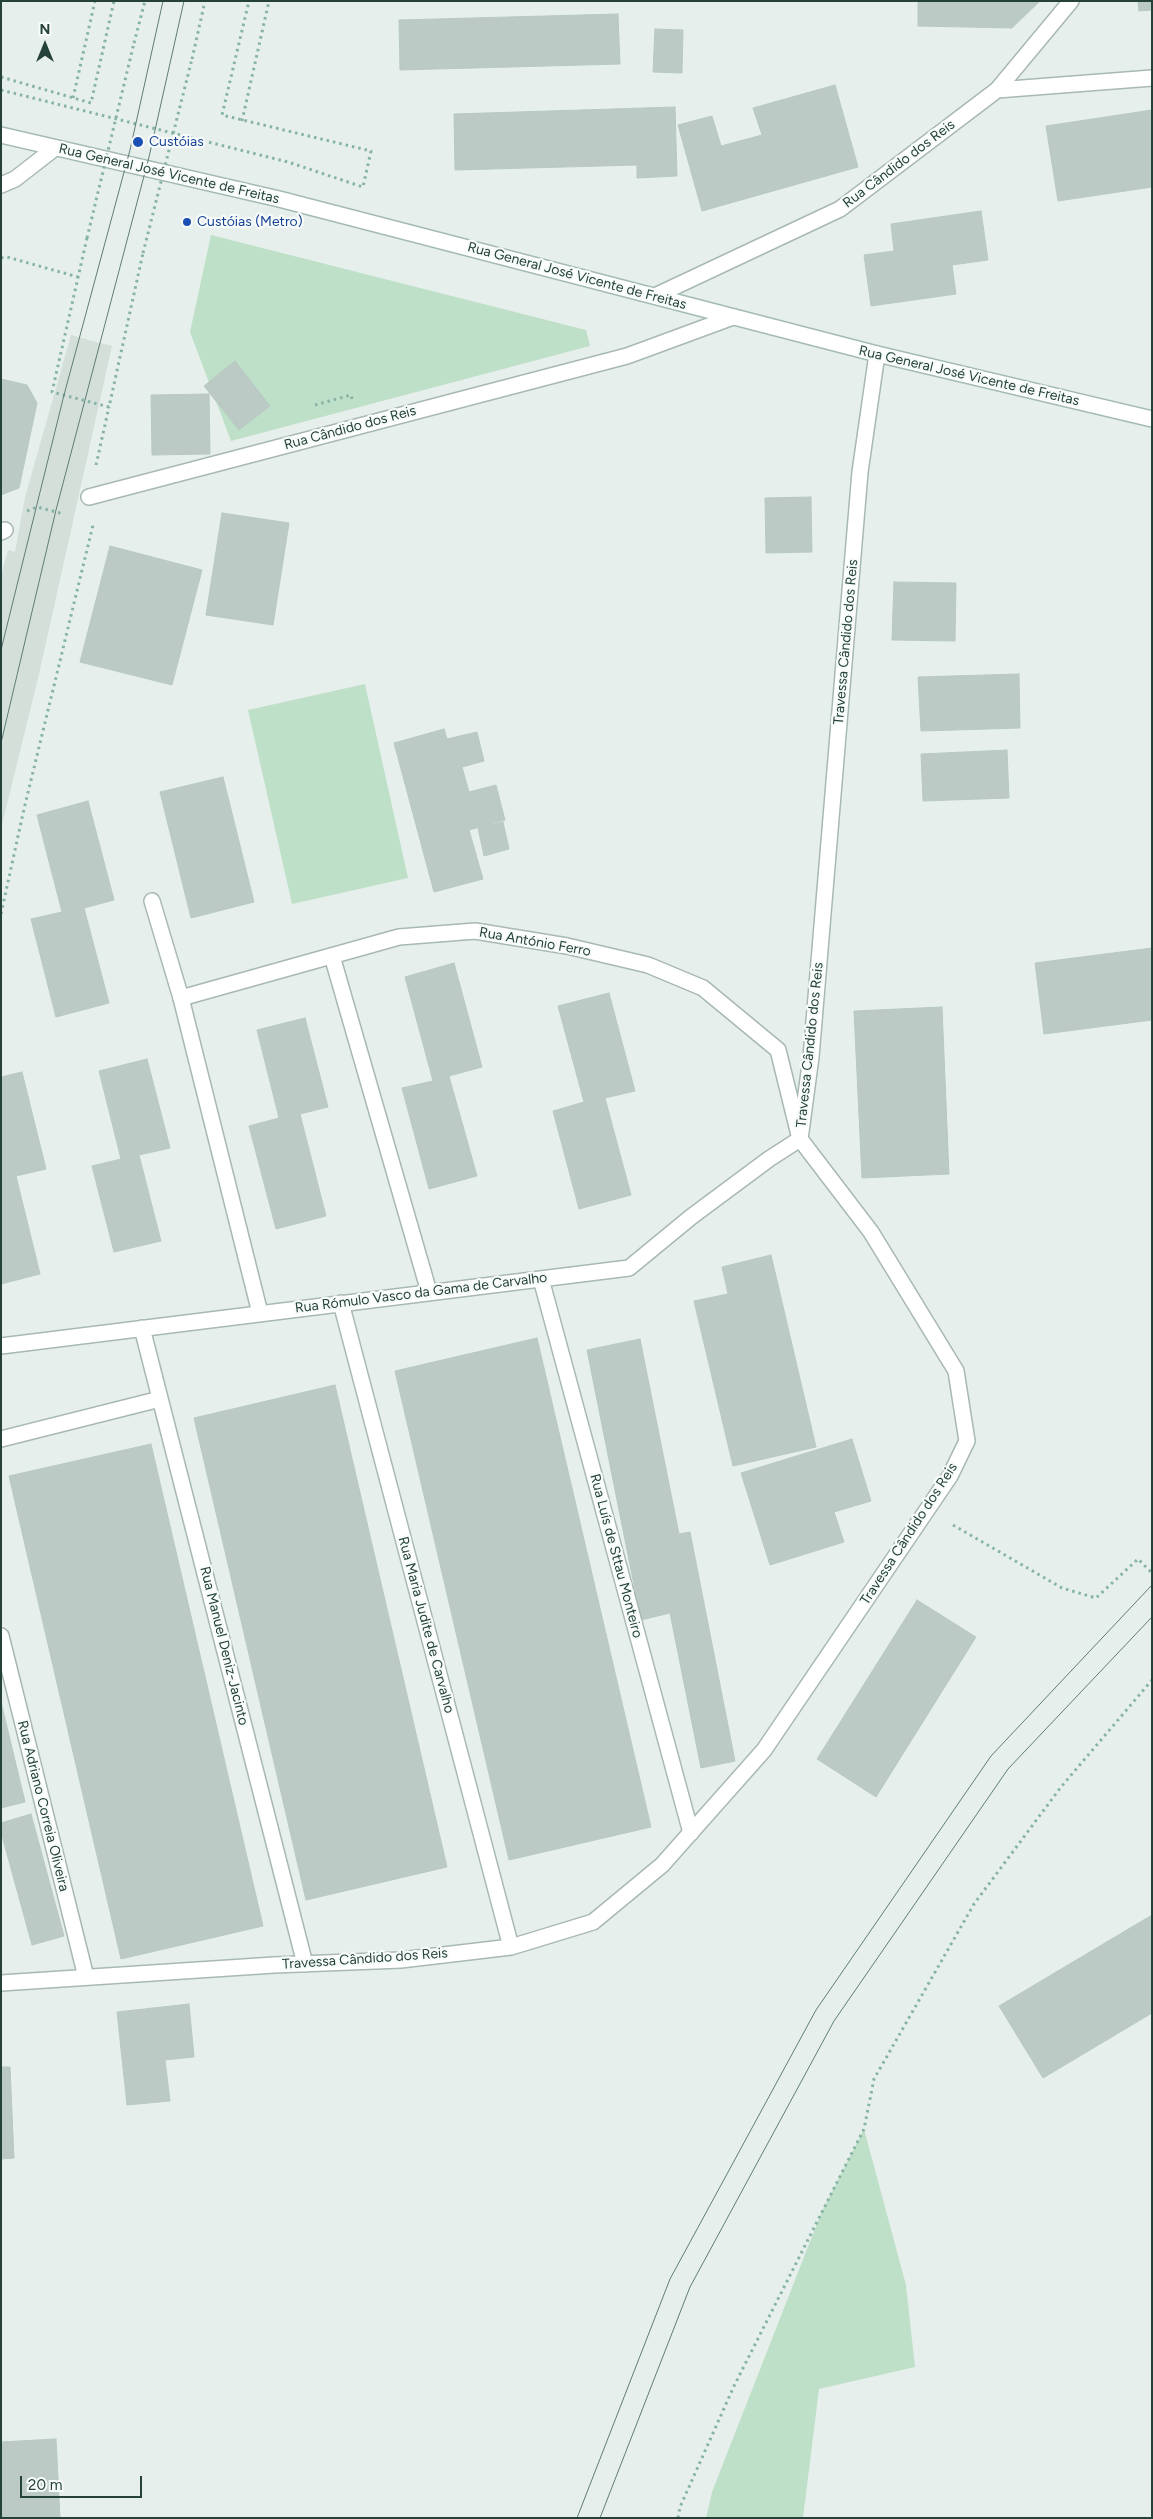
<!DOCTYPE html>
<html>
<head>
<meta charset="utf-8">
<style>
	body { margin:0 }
	#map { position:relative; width:1153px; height:2519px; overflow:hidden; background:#e6efeb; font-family:Figtree,sans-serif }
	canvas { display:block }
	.frame { position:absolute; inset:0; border:2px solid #24423a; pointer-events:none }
	.north { position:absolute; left:20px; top:20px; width:50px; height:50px; -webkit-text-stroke:4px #f7fbf9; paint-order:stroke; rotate:0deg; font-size:14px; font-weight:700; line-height:20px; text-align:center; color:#24423a }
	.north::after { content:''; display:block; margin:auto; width:18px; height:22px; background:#24423a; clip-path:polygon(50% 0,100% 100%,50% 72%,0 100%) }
	.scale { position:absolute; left:20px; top:2476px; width:122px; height:22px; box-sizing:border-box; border:2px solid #24423a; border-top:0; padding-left:6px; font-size:15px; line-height:18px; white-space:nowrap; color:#24423a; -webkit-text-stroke:4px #f7fbf9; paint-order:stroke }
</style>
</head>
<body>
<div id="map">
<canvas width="1153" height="2519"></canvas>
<div class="frame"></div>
<div class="north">N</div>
<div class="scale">20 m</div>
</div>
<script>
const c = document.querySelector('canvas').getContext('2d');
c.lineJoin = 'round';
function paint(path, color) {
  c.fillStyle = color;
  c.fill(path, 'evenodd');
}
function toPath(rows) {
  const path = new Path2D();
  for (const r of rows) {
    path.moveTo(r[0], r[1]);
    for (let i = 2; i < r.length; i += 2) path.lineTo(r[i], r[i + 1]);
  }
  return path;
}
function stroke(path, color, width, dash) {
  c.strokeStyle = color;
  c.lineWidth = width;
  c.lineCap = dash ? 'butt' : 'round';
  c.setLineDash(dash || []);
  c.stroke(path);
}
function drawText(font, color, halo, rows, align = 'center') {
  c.font = font + ' Figtree,sans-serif';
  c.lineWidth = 4.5;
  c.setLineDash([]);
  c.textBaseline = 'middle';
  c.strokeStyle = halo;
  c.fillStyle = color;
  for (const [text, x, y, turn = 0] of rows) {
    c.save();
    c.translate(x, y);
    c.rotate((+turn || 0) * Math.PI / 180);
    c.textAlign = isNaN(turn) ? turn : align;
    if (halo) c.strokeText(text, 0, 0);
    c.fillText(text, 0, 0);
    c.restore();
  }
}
paint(toPath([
	[71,335,112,346,39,674,1,829,1,576,8,550,15,552,25,497]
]), '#d4dfda');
paint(toPath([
	[211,235,586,330,590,346,231,441,190,332],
	[365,684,408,878,292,904,248,710],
	[864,2129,906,2285,915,2367,819,2389,803,2518,706,2518,712,2492,822,2211]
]), '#bfe0c8');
const building = toPath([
	[918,1,1040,1,1012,28,918,26,918,1],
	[1138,1,1152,1,1152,10,1139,11,1138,1],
	[618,14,620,64,400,70,399,20,618,14],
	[655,29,683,30,682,73,653,72,655,29],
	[835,85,858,167,702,211,678,125,712,116,721,146,762,135,753,108,835,85],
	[675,107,677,176,637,178,637,165,455,170,454,114,675,107],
	[1152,110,1152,187,1058,201,1046,126,1152,110],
	[981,211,988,260,952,265,956,294,871,306,864,255,894,251,891,224,981,211],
	[235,361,270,406,239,430,204,386,235,361],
	[1,379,27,385,37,403,19,488,1,495,1,379],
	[209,394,210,454,152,455,151,395,209,394],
	[811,497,812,552,766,553,765,498,811,497],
	[222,513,289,523,273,625,206,615,222,513],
	[110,546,202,570,172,685,80,662,110,546],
	[894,582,956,583,955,641,892,640,894,582],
	[1019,674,1020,728,921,731,918,677,1019,674],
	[444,729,447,739,477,732,484,761,462,767,469,792,496,785,505,820,469,830,483,879,434,892,394,743,444,729],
	[1007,750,1009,798,923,801,921,754,1007,750],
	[223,777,254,902,191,918,160,792,223,777],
	[88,801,114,900,84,908,109,1003,56,1017,31,919,62,912,37,815,88,801],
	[503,822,509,849,484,856,478,828,503,822],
	[1152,948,1152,1020,1044,1034,1035,963,1152,948],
	[454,963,482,1067,449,1076,477,1176,429,1189,402,1088,433,1081,405,977,454,963],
	[609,993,635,1091,605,1098,631,1195,579,1209,553,1111,584,1102,558,1006,609,993],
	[942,1007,949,1174,862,1178,854,1011,942,1007],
	[305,1018,328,1107,300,1114,326,1216,276,1229,249,1126,279,1118,257,1030,305,1018],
	[147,1059,170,1148,139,1155,161,1241,114,1252,92,1166,121,1159,99,1071,147,1059],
	[22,1072,46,1169,16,1176,40,1274,1,1284,1,1077,22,1072],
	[771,1255,816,1447,733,1466,694,1301,728,1294,722,1267,771,1255],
	[537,1338,651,1827,509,1860,395,1371,537,1338],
	[640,1339,679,1534,690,1532,735,1761,701,1768,670,1613,641,1620,587,1350,640,1339],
	[335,1385,447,1867,306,1900,194,1418,335,1385],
	[852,1439,871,1501,834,1512,844,1542,770,1565,741,1473,852,1439],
	[151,1444,263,1926,121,1959,9,1476,151,1444],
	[917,1600,976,1637,876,1797,817,1759,917,1600],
	[1,1702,25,1802,1,1808,1,1702],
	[31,1814,64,1936,32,1945,1,1832,1,1823,31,1814],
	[1152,1915,1152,2013,1043,2078,999,2006,1152,1915],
	[189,2004,194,2057,165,2060,170,2101,127,2105,117,2012,189,2004],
	[1,2067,10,2067,14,2158,1,2159,1,2067],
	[56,2439,60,2518,1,2518,1,2442,56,2439]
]);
paint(building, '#bbcac4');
stroke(building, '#b8c9c2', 1);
const service = toPath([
	[997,90,1071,1],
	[1,185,15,179,55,148],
	[152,901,181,998,260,1313],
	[332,956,429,1292]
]);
const minor = toPath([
	[655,296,840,209,997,90,1152,78],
	[89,497,627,356,733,317],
	[1,532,5,530],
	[541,1279,691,1833],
	[341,1303,511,1947],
	[142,1328,305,1964],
	[1,1346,629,1268,691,1217,769,1159,800,1139,778,1050,703,988,648,965,567,946,475,931,399,937,181,998],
	[1,1439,160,1399],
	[1,1636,86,1977],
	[1,1983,274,1965,401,1960,511,1947,593,1922,662,1865,764,1750,950,1476,967,1441,956,1371,871,1232,800,1139,811,1057,860,472,877,354]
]);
const secondary = toPath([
	[1,135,279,199,877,354,1152,419]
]);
stroke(service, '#a8b8b2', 18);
stroke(minor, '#a8b8b2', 18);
stroke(secondary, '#a4bbb3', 18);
stroke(toPath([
	[134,43,145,1],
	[192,59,205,1],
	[1,77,91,103,114,1],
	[1,90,288,162,363,187,371,151,222,115,249,1],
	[73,98,95,1],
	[242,121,269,1],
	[87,238,52,392,109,407,143,253],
	[1,258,7,257,78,277],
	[315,405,351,395,352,399],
	[96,465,109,407],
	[27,511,37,507,64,514],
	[1,914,24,809,93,525],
	[953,1525,1062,1588,1096,1598,1138,1559,1152,1573],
	[678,2518,680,2507,734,2386,864,2129,874,2079,974,1904,1061,1787,1152,1680]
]), '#86b3a5', 3, [2.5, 4]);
stroke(service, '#fff', 15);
stroke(minor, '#fff', 15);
stroke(secondary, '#fff', 15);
stroke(toPath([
	[1,650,64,395,130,150,163,1],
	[1,743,56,510,149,157,184,1],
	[577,2518,670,2279,816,2010,991,1756,1152,1585],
	[600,2518,690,2287,834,2021,1008,1769,1152,1617]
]), '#5f7d75', 1);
stroke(toPath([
	[87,238,134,43],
	[143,253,192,59]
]), '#86b3a5', 3, [2.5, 4]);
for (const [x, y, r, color] of [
	[138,142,6,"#1a4fb4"],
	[187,222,5,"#1a4fb4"]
]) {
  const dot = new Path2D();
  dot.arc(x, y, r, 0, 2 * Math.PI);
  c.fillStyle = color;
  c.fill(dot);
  stroke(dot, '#f7fbf9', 2);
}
drawText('14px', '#164399', '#f7fbf9', [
	["Custóias",149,142],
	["Custóias (Metro)",197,222]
], 'left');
drawText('14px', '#24423a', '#f7fbf9', [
	["Rua Cândido dos Reis",899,164,-37],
	["Rua General José Vicente de Freitas",169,174,13],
	["Rua General José Vicente de Freitas",577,276,15],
	["Rua General José Vicente de Freitas",969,376,13],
	["Rua Cândido dos Reis",350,428,-15],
	["Travessa Cândido dos Reis",846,642,-85],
	["Rua António Ferro",535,942,10],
	["Travessa Cândido dos Reis",810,1045,-84],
	["Rua Rómulo Vasco da Gama de Carvalho",421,1293,-7],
	["Travessa Cândido dos Reis",909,1534,-57],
	["Rua Luís de Sttau Monteiro",616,1556,75],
	["Rua Maria Judite de Carvalho",426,1625,75],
	["Rua Manuel Deniz-Jacinto",224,1646,76],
	["Rua Adriano Correia Oliveira",43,1806,76],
	["Travessa Cândido dos Reis",365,1959,-4]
]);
</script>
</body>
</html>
